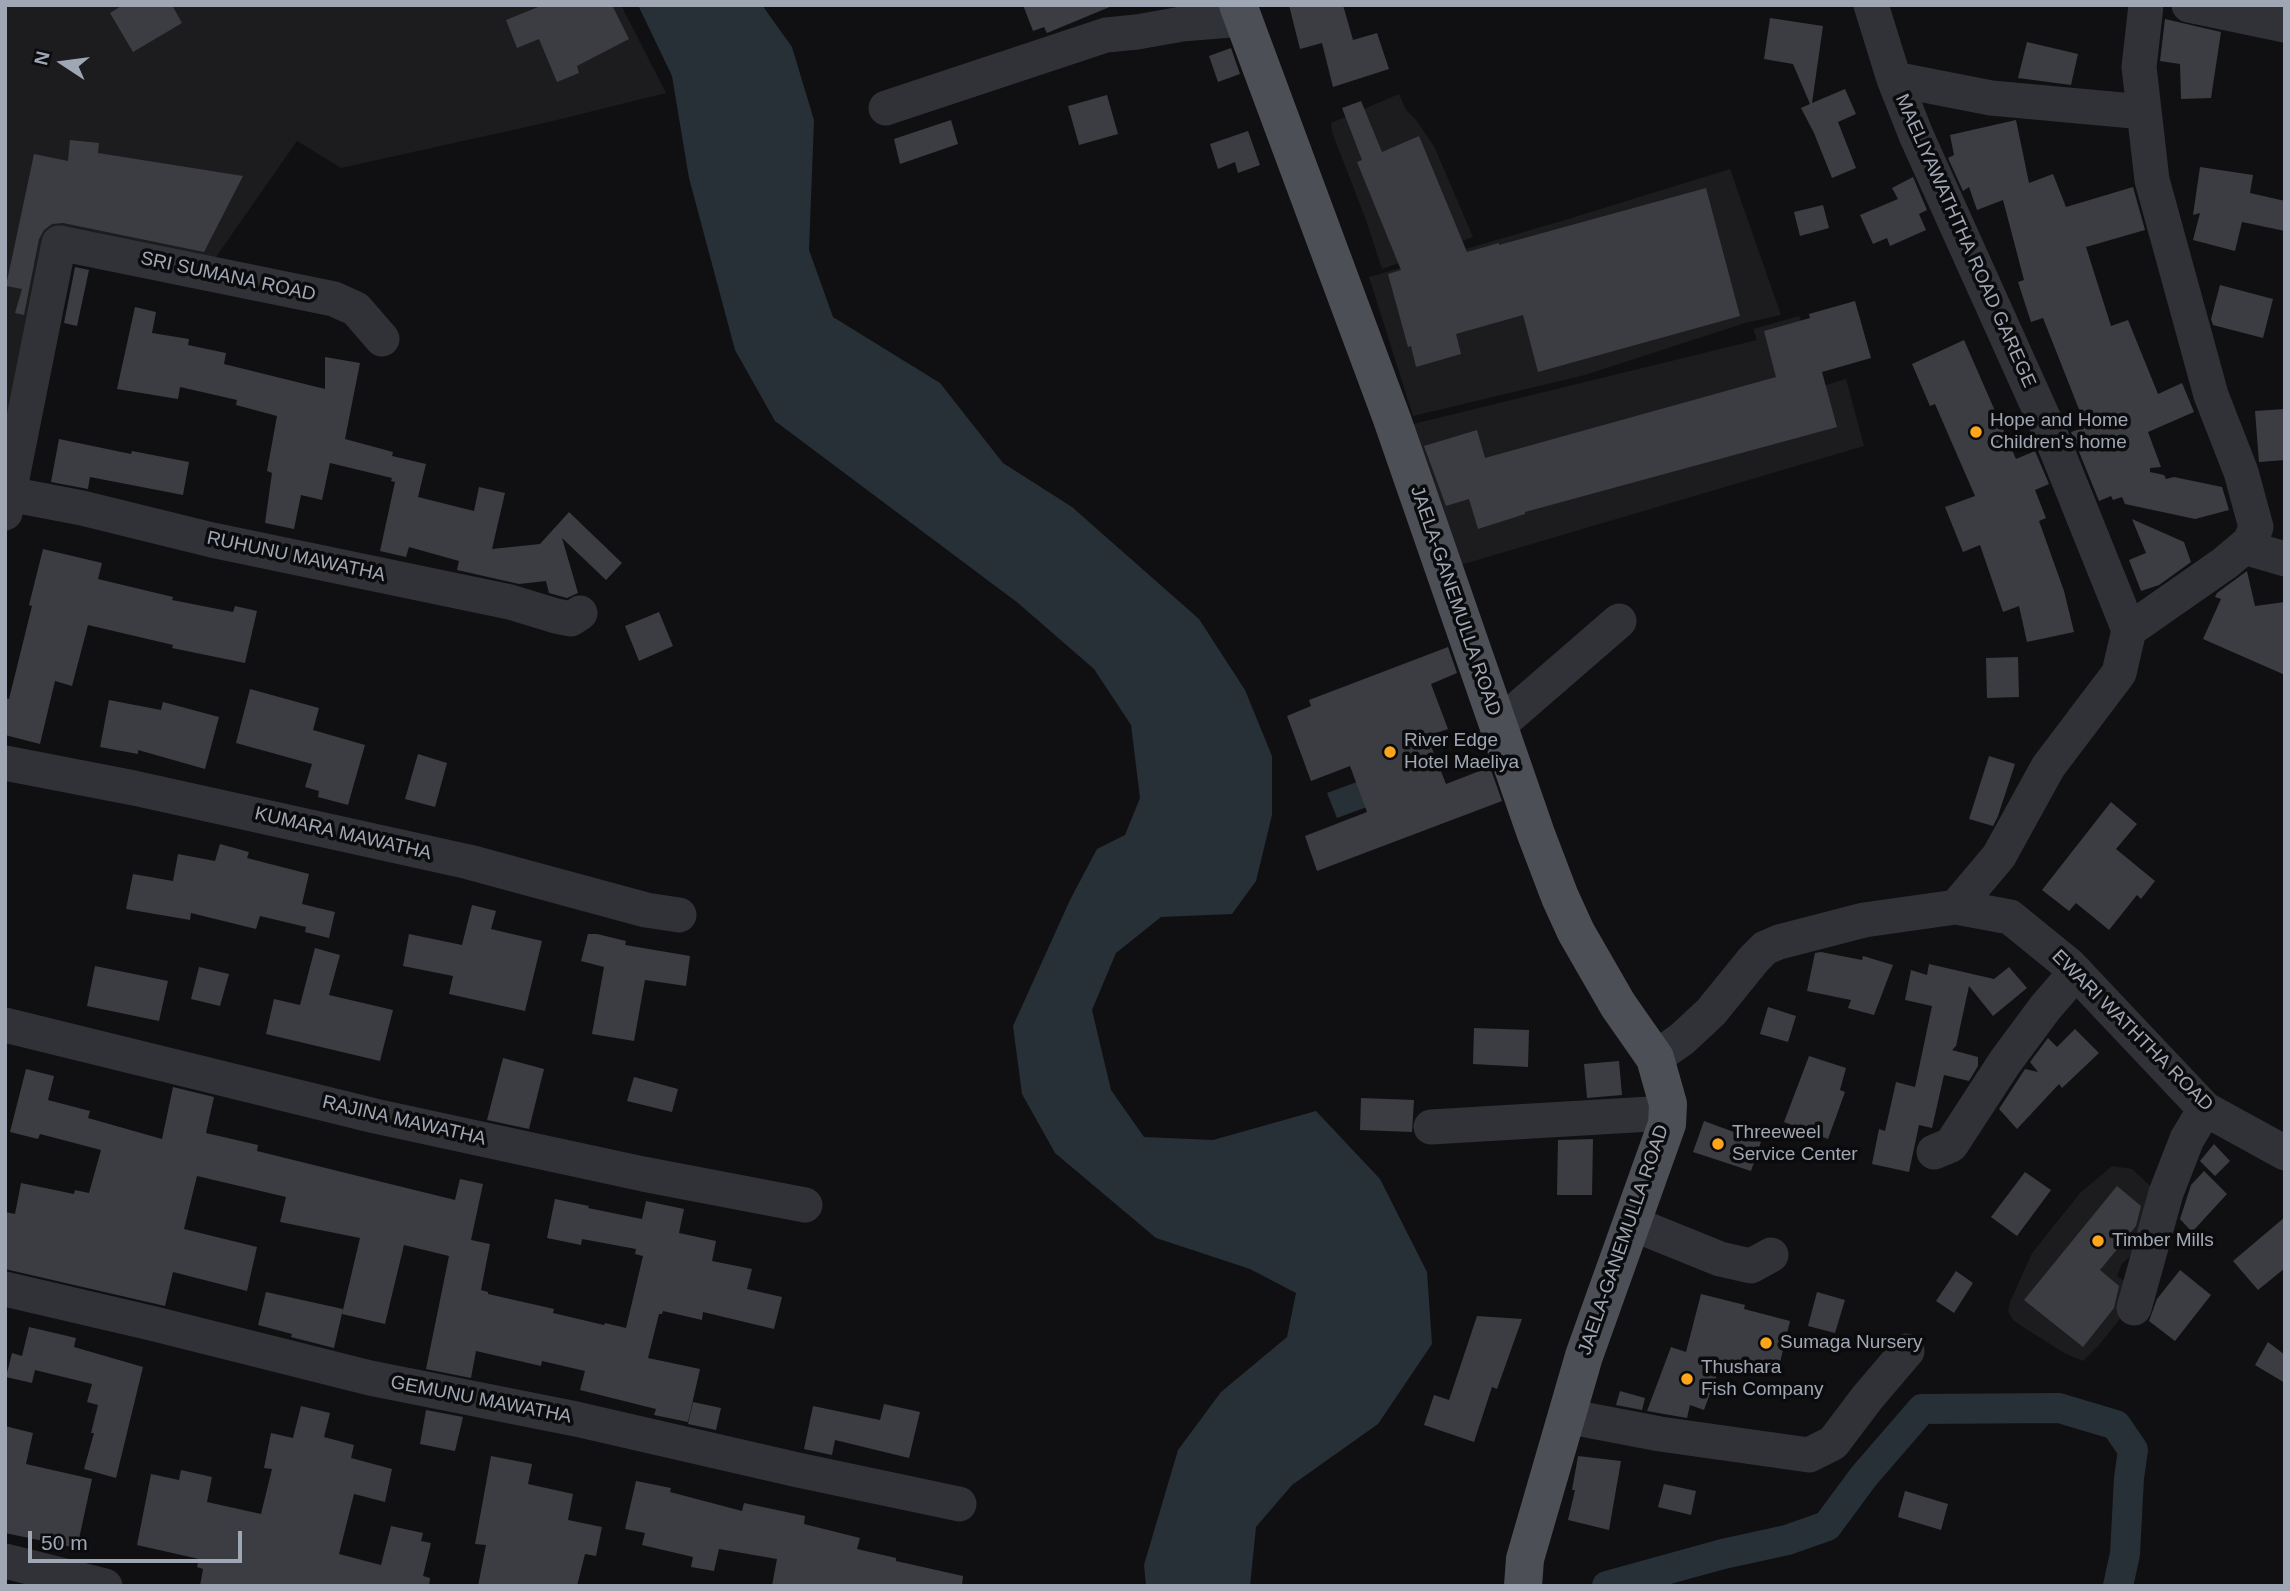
<!DOCTYPE html>
<html>
<head>
<meta charset="utf-8">
<style>
	body { margin:0 }
	#map { position:relative; width:2290px; height:1591px; overflow:hidden; background:#101012; font-family:Helvetica,sans-serif }
	canvas { display:block }
	.frame { position:absolute; inset:0; border:7px solid #a0a7b4; pointer-events:none }
	.north { position:absolute; left:28px; top:28px; width:70px; height:70px; -webkit-text-stroke:5px #0b0b0d; paint-order:stroke; rotate:283deg; font-size:19px; font-weight:700; line-height:28px; text-align:center; color:#a0a7b4 }
	.north::after { content:''; display:block; margin:auto; width:24px; height:32px; background:#a0a7b4; clip-path:polygon(50% 0,100% 100%,50% 72%,0 100%) }
	.scale { position:absolute; left:28px; top:1531px; width:214px; height:32px; box-sizing:border-box; border:4px solid #a0a7b4; border-top:0; padding-left:9px; font-size:21px; line-height:24px; white-space:nowrap; color:#a0a7b4; -webkit-text-stroke:5px #0b0b0d; paint-order:stroke }
</style>
</head>
<body>
<div id="map">
<canvas width="2290" height="1591"></canvas>
<div class="frame"></div>
<div class="north">N</div>
<div class="scale">50 m</div>
</div>
<script>
const c = document.querySelector('canvas').getContext('2d');
c.lineJoin = 'round';
function paint(path, color) {
  c.fillStyle = color;
  c.fill(path, 'evenodd');
}
function toPath(rows) {
  const path = new Path2D();
  for (const r of rows) {
    path.moveTo(r[0], r[1]);
    for (let i = 2; i < r.length; i += 2) path.lineTo(r[i], r[i + 1]);
  }
  return path;
}
function stroke(path, color, width, dash) {
  c.strokeStyle = color;
  c.lineWidth = width;
  c.lineCap = dash ? 'butt' : 'round';
  c.setLineDash(dash || []);
  c.stroke(path);
}
function drawText(font, color, halo, rows, align = 'center') {
  c.font = font + ' Helvetica,sans-serif';
  c.lineWidth = 7;
  c.setLineDash([]);
  c.textBaseline = 'middle';
  c.strokeStyle = halo;
  c.fillStyle = color;
  for (const [text, x, y, turn = 0] of rows) {
    c.save();
    c.translate(x, y);
    c.rotate((+turn || 0) * Math.PI / 180);
    c.textAlign = isNaN(turn) ? turn : align;
    if (halo) c.strokeText(text, 0, 0);
    c.fillText(text, 0, 0);
    c.restore();
  }
}
paint(toPath([
	[5,5,621,5,666,93,553,121,341,168,297,141,209,267,52,235,5,437],
	[1399,94,1406,110,1416,120,1434,146,1473,237,1382,269,1366,220,1332,132,1331,123],
	[1730,169,1781,315,1745,323,1585,375,1413,416,1369,277,1565,220],
	[1799,316,1823,386,1846,379,1864,446,1457,566,1409,425,1757,340,1753,329],
	[2112,1166,2132,1169,2161,1196,2142,1245,2122,1264,2117,1276,2136,1289,2126,1311,2100,1344,2083,1361,2064,1353,2023,1327,2013,1320,2008,1311,2010,1302,2032,1253,2080,1193]
]), '#1c1c1f');
paint(toPath([
	[638,5,762,5,792,47,814,120,809,250,833,317,940,383,1003,463,1072,507,1199,619,1245,690,1272,756,1272,815,1256,881,1232,914,1161,917,1116,953,1092,1010,1111,1090,1144,1137,1213,1140,1316,1111,1380,1179,1427,1272,1432,1344,1378,1424,1292,1485,1256,1527,1250,1586,1146,1586,1144,1565,1178,1450,1221,1392,1287,1337,1296,1293,1250,1269,1156,1238,1055,1153,1022,1094,1013,1026,1070,900,1097,849,1125,835,1140,798,1131,725,1094,669,1018,603,775,421,735,350,689,178,672,76],
	[1376,775,1386,800,1337,818,1327,793]
]), '#263036');
stroke(toPath([
	[1607,1586,1723,1554,1787,1540,1827,1526,1864,1476,1922,1409,2059,1408,2116,1425,2133,1450,2129,1478,2125,1554,2118,1586]
]), '#263036', 30);
paint(toPath([
	[123,5,172,5,182,23,133,52,110,13],
	[543,5,612,5,629,39,577,66,579,73,557,82,539,39,517,48,506,20],
	[1023,5,1112,5,1112,6,1047,33,1044,27,1033,31],
	[1289,5,1343,5,1353,40,1377,33,1389,69,1333,87,1322,43,1300,49],
	[1770,18,1823,26,1812,103,1845,89,1856,114,1838,122,1856,168,1832,178,1814,133,1801,108,1810,104,1793,64,1764,59],
	[2165,19,2221,32,2211,98,2181,99,2180,64,2160,61],
	[2027,42,2078,54,2071,85,2018,78],
	[1231,48,1240,74,1218,82,1209,56],
	[1107,95,1118,134,1079,145,1068,106],
	[1361,101,1382,152,1419,136,1467,252,1499,243,1499,245,1706,188,1740,316,1538,372,1523,315,1456,334,1461,354,1416,367,1411,346,1408,347,1388,274,1401,270,1357,162,1362,160,1342,108],
	[951,120,958,144,900,164,894,139],
	[2016,120,2029,183,2053,174,2066,207,2133,187,2145,230,2086,247,2111,326,2128,320,2158,394,2182,383,2194,412,2148,432,2161,467,2150,468,2150,472,2164,475,2166,479,2174,477,2222,487,2229,510,2195,519,2125,504,2122,497,2113,500,2111,496,2099,501,2071,432,2086,427,2043,318,2031,322,2018,282,2024,280,2003,200,1977,210,1969,187,1963,191,1948,158,1954,155,1950,135],
	[1248,131,1260,165,1238,173,1235,162,1218,169,1210,144],
	[70,140,99,143,98,153,243,176,204,252,63,223,52,224,44,230,39,239,24,315,15,313,22,289,6,286,34,154,68,161],
	[2200,167,2253,175,2250,193,2285,201,2285,231,2242,222,2235,251,2193,240,2200,213,2193,215],
	[1913,177,1927,210,1919,214,1926,230,1890,246,1887,238,1873,244,1860,215,1898,199,1892,188],
	[1823,205,1829,228,1800,236,1794,212],
	[75,267,89,270,77,326,64,323],
	[2220,285,2273,299,2263,338,2213,325,2211,319],
	[1855,301,1871,358,1822,372,1837,427,1525,512,1525,514,1478,529,1469,499,1446,506,1424,446,1477,430,1485,458,1776,377,1764,331,1810,318,1809,314],
	[135,307,156,312,152,333,189,339,188,345,226,353,224,364,325,389,325,357,360,363,345,439,393,452,392,456,426,464,418,497,474,511,479,487,505,493,492,549,540,544,569,512,622,563,606,580,562,538,578,593,567,598,549,593,546,581,519,584,457,570,459,561,409,547,406,557,380,551,395,482,391,481,392,478,330,463,322,500,301,495,294,529,265,523,272,473,267,471,277,416,236,405,237,400,180,387,178,399,117,389],
	[1964,340,2016,459,2035,451,2049,484,2035,490,2046,518,2039,521,2064,591,2074,632,2027,642,2019,606,2003,612,1980,545,1963,552,1945,507,1975,496,1935,404,1930,406,1912,364],
	[2285,409,2285,460,2259,462,2255,411],
	[59,439,131,454,132,451,189,462,183,495,90,477,88,489,51,482],
	[2132,519,2184,542,2191,562,2159,585,2141,591,2129,560,2146,553],
	[43,549,102,563,98,579,173,597,172,600,233,612,235,606,257,611,245,663,172,648,173,645,88,625,72,686,55,681,40,744,5,735,5,698,9,699,32,606,29,605],
	[2247,571,2255,606,2285,602,2285,675,2203,639,2221,599,2215,597,2217,593],
	[659,612,673,646,639,661,625,626],
	[1448,647,1457,673,1431,684,1448,729,1427,736,1446,784,1490,767,1502,801,1317,871,1305,836,1367,812,1350,766,1311,781,1287,716,1311,706,1309,700],
	[2018,657,2019,697,1987,698,1986,658],
	[250,689,319,708,313,730,365,745,348,805,318,797,319,791,305,787,312,764,236,743],
	[109,700,161,710,163,702,219,717,205,769,138,750,138,754,100,747],
	[418,754,447,763,435,807,405,799],
	[1989,756,2015,764,1998,816,1993,826,1969,819],
	[2111,802,2137,824,2116,849,2155,881,2141,899,2137,895,2109,930,2076,903,2069,911,2042,890],
	[220,844,249,852,247,858,309,874,302,904,335,912,329,938,305,932,306,927,260,916,256,929,191,913,190,920,126,909,133,874,173,881,178,854,215,861],
	[472,905,496,911,491,929,542,941,525,1011,449,994,453,976,403,966,409,934,462,945],
	[588,934,597,934,626,941,625,945,690,956,686,986,645,980,634,1041,592,1034,604,967,581,961],
	[315,948,340,955,329,995,393,1010,380,1061,266,1034,274,999,300,1005],
	[1821,952,1862,960,1863,956,1893,965,1874,1015,1848,1008,1851,1000,1807,991,1815,953],
	[1929,964,1994,979,2009,967,2027,988,1993,1016,1969,986,1956,1046,1952,1050,1978,1057,1978,1066,1969,1081,1944,1075,1932,1128,1919,1125,1909,1172,1872,1164,1879,1129,1885,1131,1896,1082,1915,1087,1932,1006,1905,1000,1911,970,1927,975],
	[95,966,168,981,159,1021,87,1006],
	[199,967,229,974,220,1006,191,999],
	[1768,1007,1796,1016,1788,1042,1760,1034],
	[1474,1028,1529,1030,1528,1067,1473,1064],
	[2075,1029,2099,1053,2062,1088,2059,1084,2017,1129,1999,1109,2025,1069,2038,1072,2030,1062,2048,1038,2057,1047],
	[1809,1056,1846,1068,1840,1090,1845,1092,1828,1139,1784,1122],
	[503,1058,544,1069,529,1129,487,1120],
	[1619,1061,1622,1095,1587,1098,1584,1064],
	[26,1069,54,1076,48,1100,90,1111,88,1118,162,1139,173,1087,214,1097,206,1133,258,1145,257,1151,455,1200,460,1179,483,1184,471,1240,490,1244,481,1290,488,1292,488,1294,554,1309,553,1313,604,1325,605,1323,626,1328,643,1256,635,1254,636,1249,582,1239,581,1245,547,1238,555,1199,589,1206,588,1208,642,1219,646,1201,684,1209,679,1233,716,1241,712,1261,752,1269,747,1289,782,1297,774,1329,703,1312,702,1320,663,1311,662,1314,659,1314,648,1358,700,1369,688,1422,654,1415,656,1409,580,1390,585,1371,542,1361,541,1366,476,1351,471,1378,426,1369,449,1256,404,1245,385,1324,342,1314,360,1238,280,1222,286,1197,197,1176,184,1229,257,1247,247,1291,173,1272,165,1306,5,1269,5,1212,15,1214,21,1183,74,1194,75,1190,89,1193,101,1150,40,1134,38,1139,10,1132],
	[634,1077,678,1089,672,1112,627,1101],
	[1361,1098,1414,1100,1412,1132,1360,1130],
	[1704,1121,1761,1142,1751,1171,1693,1152],
	[1593,1139,1592,1195,1557,1195,1558,1140],
	[2214,1144,2230,1161,2215,1176,2200,1161],
	[2204,1171,2227,1194,2192,1232,2180,1219,2191,1185],
	[2025,1172,2051,1190,2017,1236,1991,1217],
	[2117,1186,2141,1206,2136,1226,2100,1270,2119,1286,2114,1308,2083,1347,2024,1300],
	[2285,1217,2285,1268,2258,1290,2233,1261],
	[2180,1270,2211,1295,2175,1341,2149,1321,2157,1299],
	[1956,1271,1973,1283,1954,1313,1936,1301],
	[266,1292,343,1309,334,1348,291,1337,292,1334,258,1325],
	[1817,1292,1845,1300,1835,1333,1808,1326],
	[1701,1294,1745,1305,1744,1309,1790,1321,1777,1375,1722,1361,1704,1410,1690,1405,1687,1418,1647,1411,1671,1347,1686,1352],
	[1477,1316,1522,1319,1497,1389,1492,1387,1474,1442,1424,1425,1434,1395,1449,1400],
	[29,1327,76,1338,74,1347,143,1367,116,1478,84,1469,94,1433,91,1433,98,1405,87,1402,92,1384,35,1370,32,1383,6,1377,12,1353,22,1356],
	[2268,1342,2285,1355,2285,1383,2255,1365],
	[1620,1391,1645,1398,1642,1410,1616,1405],
	[693,1402,721,1408,716,1430,688,1424],
	[884,1404,920,1412,909,1458,835,1440,832,1455,804,1449,813,1406,880,1420],
	[301,1406,330,1413,324,1437,354,1445,351,1458,392,1469,385,1502,354,1494,339,1554,381,1565,391,1526,423,1533,421,1541,431,1543,423,1576,430,1578,429,1586,200,1586,203,1569,197,1567,199,1559,137,1545,151,1474,179,1480,181,1470,212,1477,207,1502,261,1514,272,1469,264,1468,271,1433,293,1438],
	[426,1410,463,1417,455,1451,420,1444],
	[5,1426,33,1433,26,1464,92,1479,77,1548,5,1533],
	[491,1456,532,1464,528,1484,573,1494,568,1520,602,1527,596,1556,585,1554,577,1586,478,1586,486,1545,475,1544],
	[1578,1456,1621,1461,1609,1530,1568,1520,1575,1490,1572,1490],
	[636,1481,671,1488,670,1492,742,1511,744,1503,805,1516,804,1524,860,1538,857,1549,896,1558,896,1561,963,1576,962,1586,772,1586,777,1559,719,1549,714,1571,691,1567,693,1557,642,1545,645,1533,625,1529],
	[1664,1484,1696,1491,1691,1515,1658,1507],
	[1905,1491,1948,1504,1941,1530,1898,1517]
]), '#3c3d42');
stroke(toPath([
	[1871,5,1894,79,1916,135,2047,426,2129,630],
	[2189,5,2285,25],
	[1894,79,1991,98,2144,112],
	[886,108,1106,35,1137,32,1182,24,1243,19],
	[9,494,82,508,212,540,510,602,556,616,571,619,580,613],
	[5,513,59,243,334,299,356,309,382,339],
	[2244,547,2285,559],
	[1499,725,1619,621],
	[5,763,134,788,469,862,646,910,679,915],
	[1956,907,1999,856,2048,767,2119,673,2129,630,2225,563,2250,542,2256,527,2241,472,2211,395,2152,180,2139,67,2146,5],
	[5,1025,375,1116,643,1174,805,1205],
	[1655,1058,1682,1039,1711,1012,1754,959,1765,948,1779,942,1864,920,1956,907,2010,917,2069,965,2205,1109,2285,1153],
	[1431,1127,1667,1113],
	[1934,1152,1951,1145,2005,1062,2045,1008,2076,972],
	[1631,1223,1720,1259,1751,1266,1771,1255],
	[5,1289,155,1324,370,1378,576,1419,798,1470,959,1504],
	[2134,1308,2166,1193,2187,1139,2205,1109],
	[1566,1416,1660,1434,1809,1455,1833,1443,1867,1398,1907,1351],
	[5,1561,105,1586]
]), '#313237', 35);
stroke(toPath([
	[1238,5,1392,419,1536,834,1560,897,1576,932,1618,1005,1655,1058,1668,1104,1667,1124,1584,1356,1525,1559,1523,1586]
]), '#4d4f56', 38);
for (const [x, y, r, color] of [
	[1976,432,7,"#ffa51b"],
	[1390,752,7,"#ffa51b"],
	[1718,1144,7,"#ffa51b"],
	[2098,1241,7,"#ffa51b"],
	[1766,1343,7,"#ffa51b"],
	[1687,1379,7,"#ffa51b"]
]) {
  const dot = new Path2D();
  dot.arc(x, y, r, 0, 2 * Math.PI);
  c.fillStyle = color;
  c.fill(dot);
  stroke(dot, '#0b0b0d', 2.5);
}
drawText('19px', '#a0a7b4', '#0b0b0d', [
	["MAELIYAWATHTHA ROAD GAREGE",1965,241,66],
	["SRI SUMANA ROAD",228,277,12],
	["RUHUNU MAWATHA",296,557,12],
	["JAELA-GANEMULLA ROAD",1455,601,71],
	["KUMARA MAWATHA",343,834,13],
	["EWARI WATHTHA ROAD",2132,1031,45],
	["RAJINA MAWATHA",404,1121,13],
	["JAELA-GANEMULLA ROAD",1624,1240,-71],
	["GEMUNU MAWATHA",481,1400,11]
]);
drawText('19px', '#a0a7b4', '#0b0b0d', [
	["Hope and Home",1990,421],
	["Children's home",1990,443],
	["River Edge",1404,741],
	["Hotel Maeliya",1404,763],
	["Threeweel",1732,1133],
	["Service Center",1732,1155],
	["Timber Mills",2112,1241],
	["Sumaga Nursery",1780,1343],
	["Thushara",1701,1368],
	["Fish Company",1701,1390]
], 'left');
</script>
</body>
</html>
